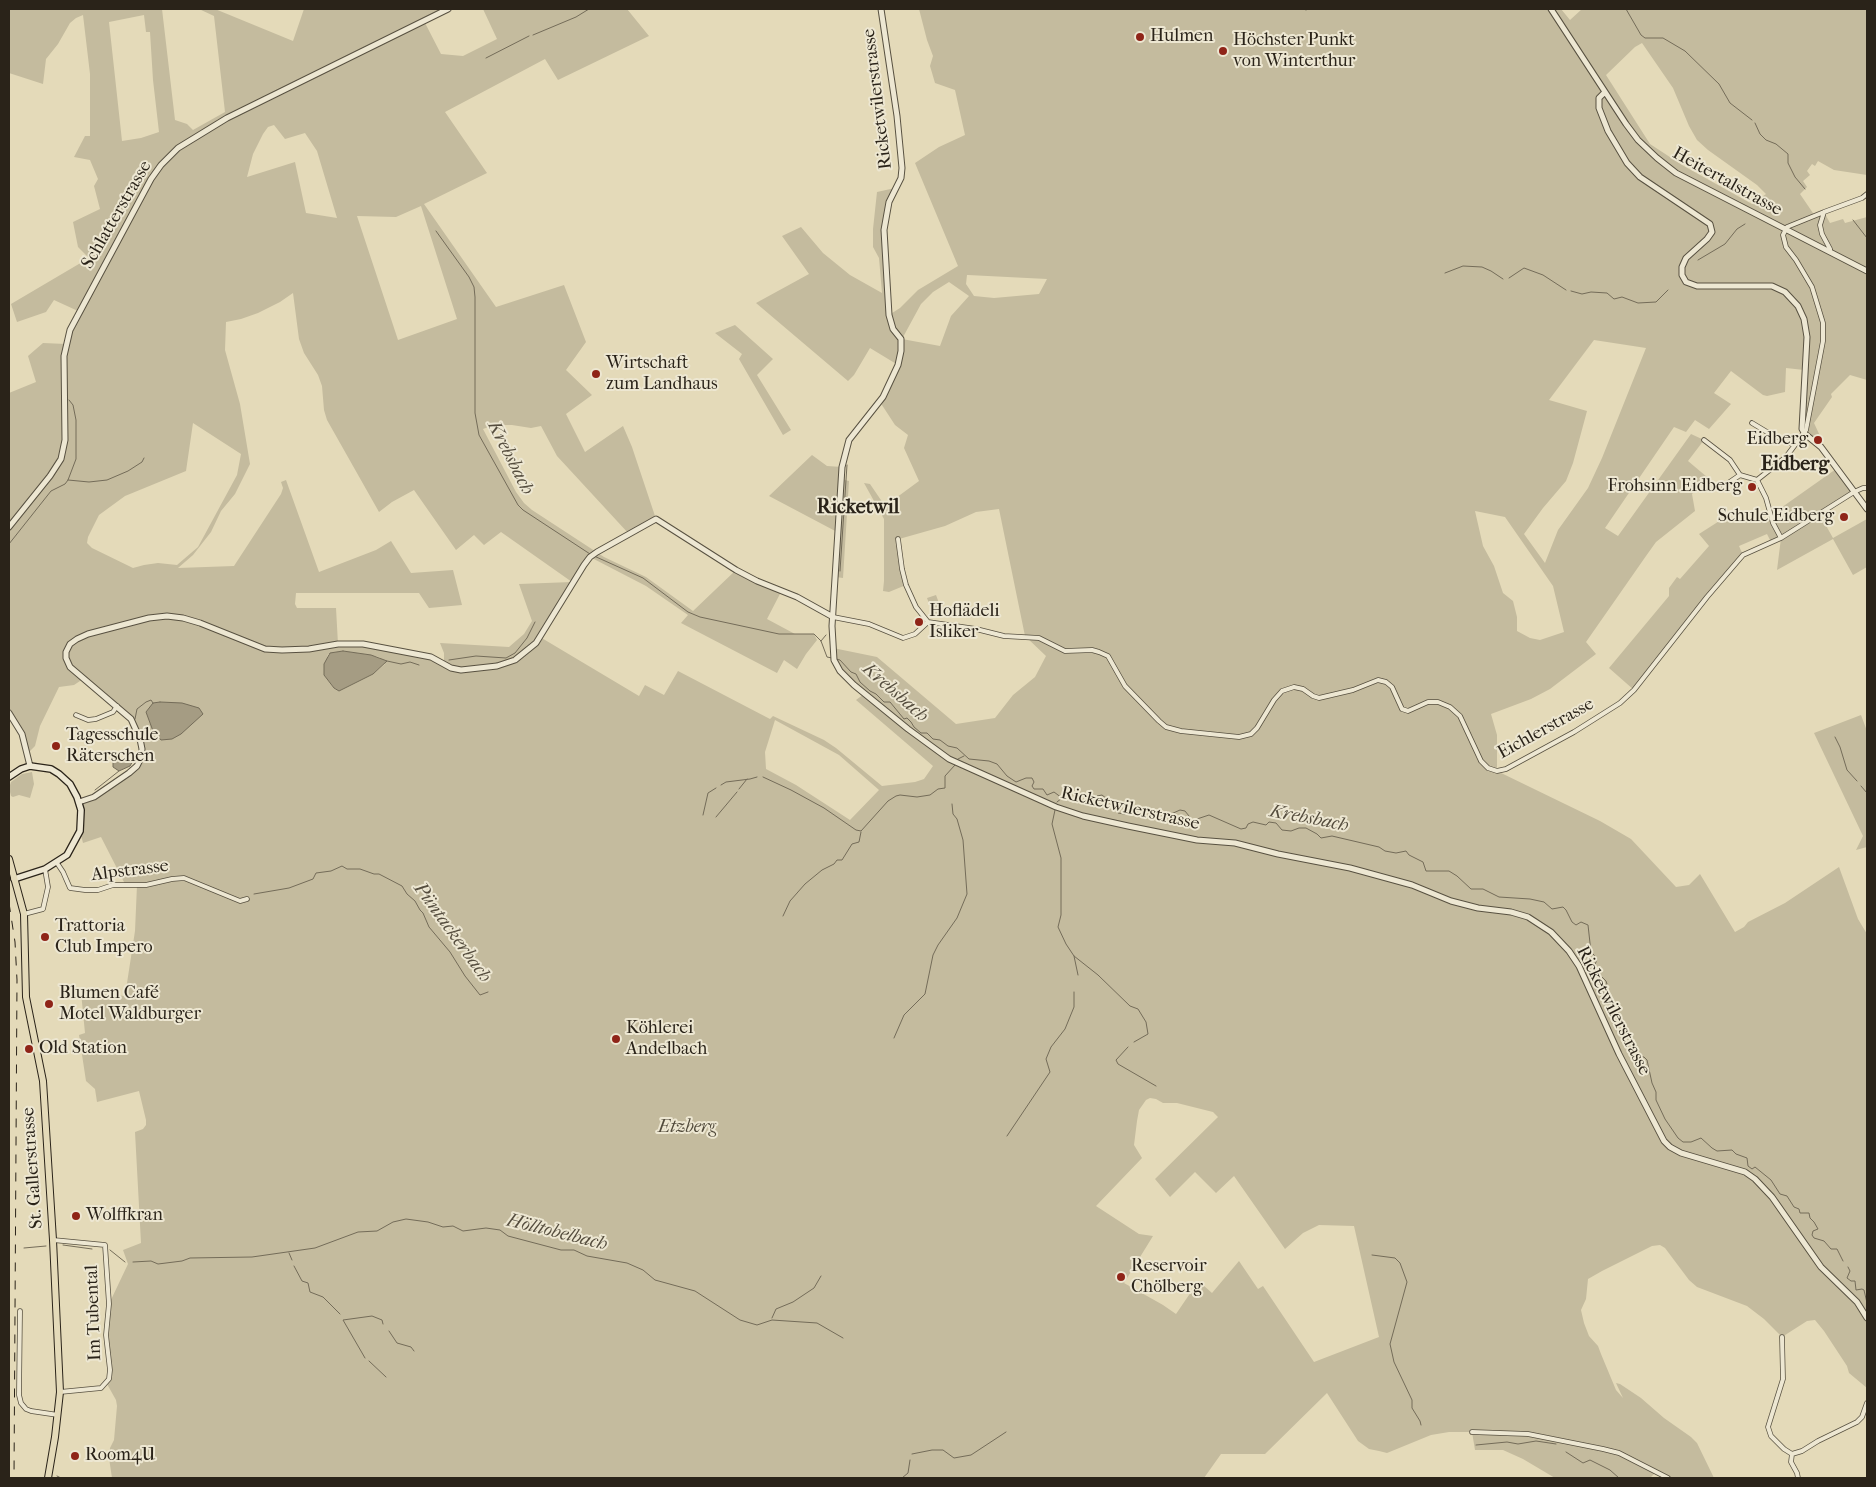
<!DOCTYPE html>
<html>
<head>
<meta charset="utf-8">
<style>
	body { margin:0 }
	#map { position:relative; width:1876px; height:1487px; overflow:hidden; background:#e4dab9; font-family:"IM FELL French Canon",serif }
	canvas { display:block }
	.frame { position:absolute; inset:0; border:10px solid #2a2319; pointer-events:none }
</style>
</head>
<body>
<div id="map">
<canvas width="1876" height="1487"></canvas>
<div class="frame"></div>
</div>
<script>
const c = document.querySelector('canvas').getContext('2d');
c.lineJoin = 'round';
function paint(path, color) {
  c.fillStyle = color;
  c.fill(path, 'evenodd');
}
function toPath(rows) {
  const path = new Path2D();
  for (const r of rows) {
    path.moveTo(r[0], r[1]);
    for (let i = 2; i < r.length; i += 2) path.lineTo(r[i], r[i + 1]);
  }
  return path;
}
function stroke(path, color, width, dash) {
  c.strokeStyle = color;
  c.lineWidth = width;
  c.lineCap = dash ? 'butt' : 'round';
  c.setLineDash(dash || []);
  c.stroke(path);
}
function drawText(font, color, halo, rows, align = 'center') {
  c.font = font + ' "IM FELL French Canon",serif';
  c.lineWidth = 4;
  c.setLineDash([]);
  c.textBaseline = 'middle';
  c.strokeStyle = halo;
  c.fillStyle = color;
  for (const [text, x, y, turn = 0] of rows) {
    c.save();
    c.translate(x, y);
    c.rotate((+turn || 0) * Math.PI / 180);
    c.textAlign = isNaN(turn) ? turn : align;
    if (halo) c.strokeText(text, 0, 0);
    c.fillText(text, 0, 0);
    c.restore();
  }
}
paint(toPath([
	[9,9,162,9,175,120,187,124,193,130,225,112,214,16,199,9,215,9,293,41,304,9,448,9,424,21,441,54,463,56,497,39,483,9,627,9,649,36,558,80,545,59,445,112,487,173,424,204,496,307,564,285,586,342,566,370,592,395,566,414,585,452,623,426,632,447,656,519,629,534,557,456,541,426,531,428,512,425,494,425,483,429,516,492,524,503,532,510,604,557,646,577,693,611,736,570,782,590,767,619,795,634,814,634,817,640,806,654,797,669,784,660,777,673,681,623,688,615,646,586,590,557,540,637,639,696,645,685,664,695,678,671,770,719,773,716,824,740,836,748,882,786,915,782,924,779,933,766,856,700,864,694,840,671,833,648,877,657,956,724,995,718,1013,695,1035,677,1046,656,1025,636,999,509,976,512,945,526,899,539,906,585,889,592,883,591,884,581,884,519,864,483,870,484,885,506,919,481,904,448,908,435,895,425,880,402,898,365,870,348,854,375,848,381,756,303,809,274,782,236,801,227,823,253,850,275,882,293,879,258,873,247,873,229,877,192,895,188,886,215,889,315,900,308,918,290,958,266,915,163,939,147,965,135,955,90,935,83,930,66,933,56,927,40,919,9,1561,9,1570,20,1582,9,1867,9,1867,175,1834,170,1818,161,1815,166,1812,164,1807,171,1810,175,1803,181,1807,187,1800,194,1815,216,1824,212,1830,223,1843,219,1845,223,1867,217,1867,380,1850,375,1831,394,1832,397,1814,423,1820,436,1815,441,1802,429,1804,370,1786,368,1785,392,1767,396,1763,395,1731,371,1714,393,1731,404,1709,429,1695,420,1686,432,1674,427,1605,528,1618,536,1691,434,1704,440,1688,461,1707,477,1692,494,1695,511,1656,542,1646,556,1586,642,1596,654,1550,689,1531,699,1491,714,1497,735,1497,771,1600,821,1631,839,1676,887,1689,885,1700,874,1735,932,1744,927,1748,922,1785,903,1839,867,1858,919,1867,934,1867,1388,1849,1373,1847,1366,1824,1331,1815,1320,1807,1321,1782,1337,1764,1319,1747,1306,1697,1287,1689,1280,1665,1248,1660,1245,1652,1246,1602,1271,1588,1279,1586,1299,1581,1310,1584,1323,1589,1336,1598,1346,1601,1354,1616,1390,1623,1398,1616,1383,1620,1384,1641,1398,1664,1418,1691,1437,1697,1443,1714,1478,1668,1478,1656,1472,1650,1478,1555,1478,1523,1459,1503,1450,1475,1450,1472,1432,1449,1432,1431,1435,1387,1453,1379,1451,1369,1449,1358,1441,1327,1393,1265,1454,1221,1454,1204,1478,112,1478,109,1458,110,1448,114,1440,117,1406,116,1400,107,1384,109,1379,106,1335,109,1304,128,1264,123,1250,141,1243,135,1132,143,1129,146,1125,146,1120,139,1091,97,1102,95,1089,86,1081,79,1035,85,1033,81,992,125,996,135,931,137,885,125,884,101,837,83,843,80,831,79,802,86,800,137,766,142,749,131,719,83,679,74,685,59,687,40,726,35,746,30,751,27,752,25,744,9,713,9,393,36,382,28,356,43,343,66,344,78,311,54,300,46,312,17,322,11,304,89,258,78,247,73,222,100,209,94,186,98,179,90,160,74,157,85,136,90,136,90,74,83,15,76,18,70,23,58,44,46,59,43,84,9,73],
	[144,15,146,32,150,32,153,80,159,132,141,138,122,141,109,22],
	[1642,43,1673,88,1689,126,1697,140,1708,150,1757,185,1766,194,1752,204,1682,165,1650,144,1606,75,1635,47],
	[274,125,285,139,305,133,317,151,337,218,306,213,295,162,247,177,253,154,263,134,268,127],
	[421,206,457,319,398,340,357,216,396,217],
	[967,275,968,275,1047,279,1039,294,994,298,974,296,966,284],
	[949,282,969,296,951,316,940,346,902,339,921,304,933,292],
	[293,293,299,339,304,353,318,375,322,386,324,410,327,420,379,512,392,502,414,490,456,550,474,535,484,545,501,532,572,582,519,584,532,621,524,634,509,647,440,643,444,653,444,664,431,657,363,644,338,644,336,608,297,608,295,604,296,593,419,593,429,608,462,605,453,570,411,573,391,541,376,550,319,572,286,480,281,482,283,488,281,494,234,566,178,568,193,555,211,532,221,511,235,494,250,464,240,404,225,350,226,322,241,319,258,313,280,302],
	[1594,340,1646,348,1602,458,1588,488,1558,530,1545,563,1524,534,1543,508,1566,481,1573,463,1587,411,1549,400],
	[193,423,241,454,237,475,198,547,177,565,158,563,144,565,133,568,92,548,87,543,88,537,99,515,125,496,186,471],
	[1475,511,1505,517,1553,586,1564,632,1540,640,1530,638,1517,631,1517,617,1513,601,1503,593,1494,566,1483,546],
	[343,651,379,657,385,664,373,674,339,691,334,688,326,678,324,672,328,654],
	[775,720,839,755,879,790,850,820,796,785,766,769,765,752],
	[1150,1098,1156,1099,1163,1103,1177,1103,1213,1112,1218,1117,1155,1179,1170,1197,1195,1172,1216,1193,1234,1176,1285,1249,1303,1233,1319,1225,1354,1226,1379,1337,1314,1362,1263,1286,1258,1289,1239,1261,1212,1293,1203,1285,1191,1292,1176,1314,1163,1305,1124,1283,1153,1236,1139,1234,1096,1206,1142,1158,1134,1145,1137,1121,1139,1110,1146,1100],
	[735,325,773,359,757,375,791,430,783,435,739,359,742,354,715,333],
	[812,455,827,466,842,467,841,479,849,481,843,578,836,577,839,533,769,496],
	[1836,469,1854,492,1820,515,1833,538,1867,519,1867,567,1853,575,1833,539,1777,570,1781,538,1771,542,1767,534,1739,546,1743,555,1734,565,1634,690,1609,668,1669,596,1669,588,1677,577,1680,579,1709,546,1699,534,1724,518,1727,521,1742,511,1752,520,1756,517,1761,522],
	[936,595,943,614,934,618,927,598],
	[1861,715,1867,731,1867,847,1856,850,1863,836,1814,733],
	[32,772,34,784,30,798,19,795,13,797,11,796,9,788,11,782,22,774]
]), '#c4bb9e');
const water = toPath([
	[343,651,371,655,387,661,373,674,339,691,334,688,324,675,324,664,330,653,343,651],
	[160,702,182,703,199,708,203,714,181,734,172,739,161,740,153,731,146,712,153,703,160,702],
	[128,757,134,759,130,766,119,771,113,767,113,762,128,757]
]);
paint(water, '#a59c83');
stroke(water, '#746c59', 1);
stroke(toPath([
	[1626,9,1641,35,1645,38,1663,38,1685,51,1719,84,1730,103,1752,120],
	[1306,10,1308,9],
	[533,35,576,17,589,9],
	[486,58,529,36],
	[1755,123,1760,134,1766,140,1776,144,1788,154,1788,163,1795,177,1805,189],
	[1853,220,1867,238],
	[436,231,469,277,474,287,475,297,475,413,479,435,518,505,523,510,590,554],
	[1698,260,1725,244,1737,229,1745,224],
	[1445,273,1463,266,1482,267,1491,271,1503,279],
	[1509,278,1524,268,1543,275,1566,290],
	[1571,291,1582,294,1591,292,1607,293,1614,299,1622,297,1638,303,1656,302,1668,290],
	[68,480,89,482,107,480,128,471,142,462,144,458],
	[9,544,51,491,65,484,68,480,76,459,76,420,73,405,69,400],
	[594,556,643,578,688,612,700,617,779,634,814,634,821,641,827,657,832,658],
	[840,571,847,465],
	[821,641,826,635],
	[836,659,840,660,851,672,856,674,860,682,870,691,876,694,884,702,890,702,904,719,907,718,911,722,914,727,921,733,927,733,933,739,940,740,948,746,957,748,969,759,989,761,997,764,1007,776,1016,782,1026,778,1032,778,1034,782,1032,786,1034,789,1043,789,1047,795,1054,792,1062,798,1069,800,1075,799,1086,804,1091,804,1097,796,1102,795,1111,802,1118,813,1124,814,1145,808,1148,809,1150,816,1162,813,1171,814,1180,810,1185,811,1189,816,1189,822,1192,823,1197,819,1209,815,1241,829,1246,828,1248,824,1253,822,1266,825,1269,822,1276,823,1282,830,1291,831,1299,828,1306,828,1317,834,1321,838,1332,836,1379,847,1385,851,1396,853,1406,851,1409,855,1423,862,1426,871,1449,871,1457,876,1471,889,1483,889,1499,897,1530,899,1544,902,1552,909,1563,907,1566,910,1572,922,1576,925,1581,922,1588,925,1591,952,1597,958,1594,969,1606,981,1607,984,1603,986,1602,990,1606,999,1611,1005,1617,1007,1619,1011,1615,1024,1616,1028,1625,1034,1628,1052,1636,1056,1644,1057,1647,1060,1652,1083,1656,1092,1656,1100,1665,1119,1678,1138,1683,1142,1691,1142,1701,1138,1712,1148,1717,1151,1732,1150,1736,1154,1747,1158,1748,1166,1752,1169,1755,1167,1771,1180,1780,1194,1787,1196,1794,1207,1799,1209,1800,1213,1809,1213,1810,1218,1814,1222,1818,1229,1813,1231,1812,1235,1814,1238,1824,1241,1831,1249,1837,1249,1843,1261],
	[449,660,476,656,506,658,515,653,527,638,535,622],
	[387,661,401,664,410,662,419,665],
	[135,719,137,709,146,702,151,700,153,703],
	[1835,737,1840,747,1847,770,1857,781],
	[134,759,135,753],
	[958,759,964,756],
	[763,777,791,790,824,808,856,830,861,831,888,801,896,796,900,795,917,797,930,795,938,789,945,788,945,776,955,765],
	[721,785,726,782,750,779,757,777],
	[1861,786,1867,793],
	[739,789,747,779],
	[95,790,119,771],
	[1057,802,1062,798],
	[1055,810,1052,824,1061,858,1061,915,1058,927,1066,944,1074,956,1098,975,1130,1006,1138,1009,1146,1022,1148,1034,1134,1042],
	[703,815,708,793,716,788],
	[716,817,737,792],
	[254,894,289,888,313,879,316,873,331,871,342,866,347,869,360,869,374,874,379,874,402,886,407,894,415,901,420,910,423,913,429,927,450,952,465,976,480,995,488,992],
	[783,916,790,901,805,884,822,870,834,864,837,860,842,860,852,844,859,842,861,832],
	[1074,956,1078,975],
	[894,1038,904,1015,925,994,933,955,938,945,957,918,967,894,963,840,957,819,953,814,952,804],
	[1128,1047,1116,1060,1118,1064,1156,1086],
	[1007,1136,1050,1072,1046,1059,1051,1047,1065,1029,1074,1007,1074,992],
	[63,1245,92,1249],
	[24,1248,46,1246],
	[110,1250,125,1262],
	[289,1253,292,1260],
	[1372,1255,1395,1258,1400,1263,1407,1282,1390,1344,1394,1362,1412,1400,1412,1408,1420,1421,1421,1425],
	[133,1262,151,1261,158,1264,182,1261,190,1258,252,1257,315,1248,358,1232,377,1231,393,1222,406,1219,428,1222,443,1227,453,1226,463,1231,486,1228,500,1230,508,1236,561,1250,574,1250,587,1256,627,1263,643,1270,655,1280,695,1291,740,1320,757,1325,772,1320,817,1323,843,1338],
	[294,1266,302,1281,308,1283,310,1292,323,1297,340,1314],
	[1848,1267,1850,1271,1847,1278,1851,1281,1855,1281,1856,1290,1862,1289,1864,1290,1867,1303],
	[772,1318,776,1309,793,1302,814,1288,821,1276],
	[389,1331,397,1343,411,1347,414,1351],
	[365,1358,343,1320,372,1316,382,1320,383,1324],
	[369,1361,386,1377],
	[1476,1445,1507,1442,1518,1444,1536,1441,1556,1444],
	[1566,1452,1583,1463,1590,1460,1610,1470,1619,1478],
	[912,1454,932,1450,943,1450,954,1458,971,1455,1006,1432],
	[57,1476,61,1478],
	[902,1478,908,1473,910,1460]
]), '#746c59', 1);
const minor = toPath([
	[1830,252,1830,249,1822,234,1820,225,1824,212,1862,198,1867,194],
	[1752,423,1767,432,1795,445],
	[1704,440,1730,460,1740,475],
	[1757,480,1786,457,1806,430,1823,341,1823,323,1812,287,1796,260,1786,247,1783,235,1787,227,1824,212],
	[1757,480,1766,498,1773,523,1781,538],
	[1724,486,1740,475,1757,480],
	[898,539,902,569,906,585,916,607,928,622],
	[833,617,869,624,903,638,915,634,928,622],
	[928,622,976,629,1004,636,1039,638,1065,651,1092,650,1099,652,1108,656,1125,686,1159,721,1166,727,1181,731,1239,737,1251,734,1257,728,1274,700,1282,691,1294,687,1303,689,1313,696,1319,698,1353,690,1378,680,1386,682,1392,687,1402,709,1408,711,1428,702,1438,702,1450,707,1460,716,1481,761,1488,768,1497,771,1506,769,1574,732,1620,703,1634,690,1707,597,1743,555,1781,538,1854,492,1863,488,1867,488],
	[76,715,88,720,96,719,113,712,117,706],
	[57,863,63,872,70,888,85,890,98,890,113,885,146,885,172,879,184,878,240,901,247,899],
	[24,914,43,909,48,887,45,869],
	[53,1240,105,1245,109,1304,106,1335,110,1370,109,1379,101,1388,60,1392],
	[20,1311,19,1395,21,1403,26,1409,31,1411,58,1415],
	[1782,1337,1783,1379,1768,1427,1771,1436,1784,1449,1792,1454,1802,1451,1818,1441,1857,1422,1862,1417,1867,1403],
	[1472,1432,1528,1434,1603,1449,1619,1453,1668,1478],
	[1792,1454,1791,1462,1797,1473,1798,1478]
]);
const tertiary = toPath([
	[881,9,897,116,902,168,901,178,889,202,884,230,889,315,893,329,901,339,901,351,898,365,883,397,849,440,842,467,832,626,834,660,840,671,854,685,908,729,949,759,1056,807,1083,816,1128,826,1197,840,1235,843,1278,854,1350,868,1412,885,1451,901,1478,908,1511,912,1528,917,1551,932,1569,951,1579,966,1619,1054,1664,1141,1670,1147,1681,1153,1745,1172,1755,1179,1772,1197,1821,1267,1857,1302,1867,1318],
	[1551,9,1626,124,1638,140,1657,158,1676,173,1867,271],
	[1605,92,1599,98,1599,108,1608,131,1627,163,1640,177,1710,224,1712,232,1707,239,1686,258,1682,267,1682,275,1686,282,1697,286,1772,286,1785,292,1798,306,1804,319,1807,337,1802,429,1805,434,1821,447,1867,509],
	[9,527,50,476,61,459,65,440,64,356,70,330,151,179,161,165,178,148,227,118,448,9],
	[9,713,22,734,30,766],
	[79,802,94,797,129,773,137,766,141,758,142,749,140,739,131,719,70,667,66,658,66,652,70,644,77,639,88,634,149,618,167,616,183,618,200,623,265,649,282,650,309,649,338,644,363,644,431,657,451,668,461,670,497,666,515,660,536,643,584,565,590,557,597,552,656,519,736,570,757,581,797,597,833,617]
]);
const secondary = toPath([
	[9,777,21,769,30,766,51,769,59,774,70,784,77,797,81,810,80,831,67,855,45,869,14,879]
]);
const primary = toPath([
	[9,859,24,914,26,997,43,1081,53,1240,60,1392,55,1437,48,1478]
]);
stroke(minor, '#585141', 5.5);
stroke(tertiary, '#585141', 7);
stroke(secondary, '#2a2319', 8);
stroke(primary, '#2a2319', 8);
stroke(minor, '#ede7d2', 4);
stroke(tertiary, '#ede7d2', 5);
stroke(secondary, '#ede7d2', 5.5);
stroke(primary, '#e4dab9', 6);
stroke(toPath([
	[9,903,15,942,17,980,14,1478]
]), '#2a2319', 1, [9, 9]);
for (const [x, y, r, color] of [
	[1140,37,5,"#8f2418"],
	[1223,51,5,"#8f2418"],
	[596,374,5,"#8f2418"],
	[1818,440,5,"#8f2418"],
	[1752,487,5,"#8f2418"],
	[1844,517,5,"#8f2418"],
	[919,622,5,"#8f2418"],
	[56,746,5,"#8f2418"],
	[45,937,5,"#8f2418"],
	[49,1004,5,"#8f2418"],
	[616,1039,5,"#8f2418"],
	[29,1049,5,"#8f2418"],
	[76,1216,5,"#8f2418"],
	[1121,1277,5,"#8f2418"],
	[75,1456,5,"#8f2418"]
]) {
  const dot = new Path2D();
  dot.arc(x, y, r, 0, 2 * Math.PI);
  c.fillStyle = color;
  c.fill(dot);
  stroke(dot, '#ede7d2', 2);
}
drawText('18px', '#2a2319', '#ede7d2', [
	["Hulmen",1150,37],
	["Höchster Punkt",1233,41],
	["von Winterthur",1233,62],
	["Wirtschaft",606,364],
	["zum Landhaus",606,385],
	["Eidberg",1808,440,"right"],
	["Frohsinn Eidberg",1742,487,"right"],
	["Schule Eidberg",1834,517,"right"],
	["Hoflädeli",929,612],
	["Isliker",929,633],
	["Tagesschule",66,736],
	["Räterschen",66,757],
	["Trattoria",55,927],
	["Club Impero",55,948],
	["Blumen Café",59,994],
	["Motel Waldburger",59,1015],
	["Köhlerei",626,1029],
	["Andelbach",626,1050],
	["Old Station",39,1049],
	["Wolffkran",86,1216],
	["Reservoir",1131,1267],
	["Chölberg",1131,1288],
	["Room4U",85,1456]
], 'left');
drawText('18px', '#2a2319', '#ede7d2', [
	["Ricketwilerstrasse",878,99,-97],
	["Heitertalstrasse",1727,182,29],
	["Schlatterstrasse",117,215,-60],
	["Eichlerstrasse",1546,729,-29],
	["Ricketwilerstrasse",1130,809,13],
	["Alpstrasse",130,871,-7],
	["Ricketwilerstrasse",1613,1011,63],
	["St. Gallerstrasse",33,1168,-94],
	["Im Tubental",94,1313,-92]
]);
drawText('italic 18px', '#50493a', '#ede7d2', [
	["Etzberg",687,1128]
]);
drawText('italic 19px', '#554d3e', '#ede7d2', [
	["Krebsbach",510,458,63],
	["Krebsbach",895,693,41],
	["Krebsbach",1309,819,11],
	["Püntackerbach",452,933,54],
	["Hölltobelbach",557,1233,14]
]);
drawText('bold 20px', '#2a2319', '#ede7d2', [
	["Eidberg",1795,465],
	["Ricketwil",858,508]
]);
</script>
</body>
</html>
